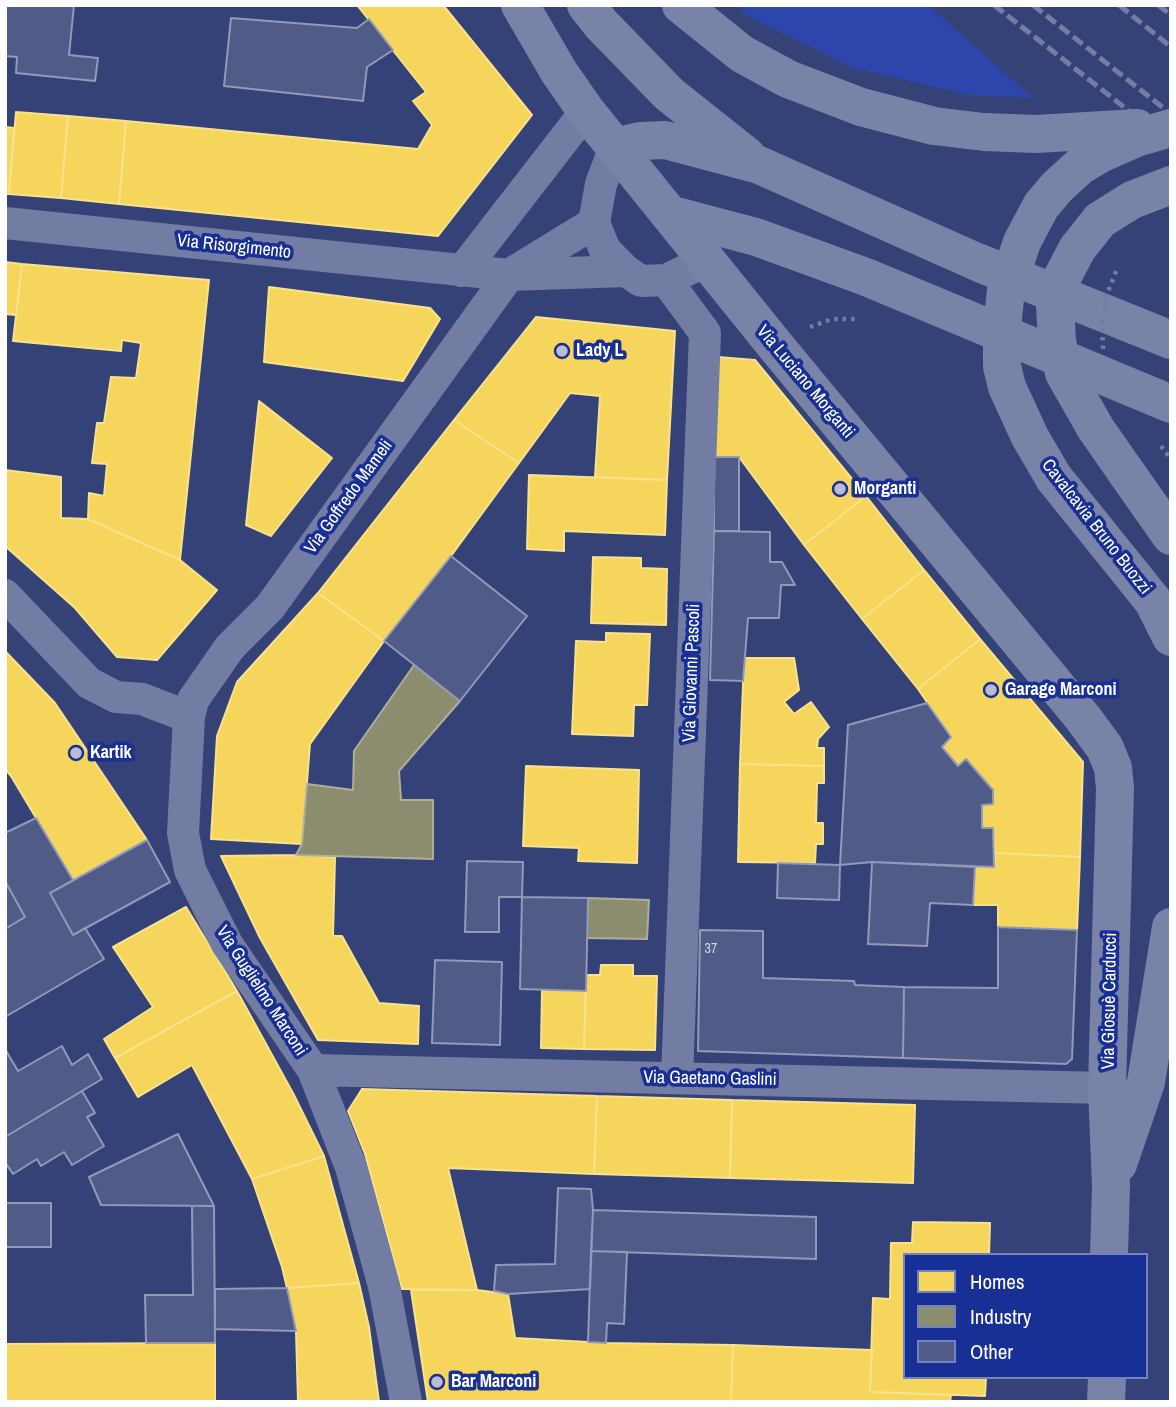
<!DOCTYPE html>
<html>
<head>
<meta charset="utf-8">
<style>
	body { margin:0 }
	#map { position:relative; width:1176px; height:1407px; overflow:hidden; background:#354278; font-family:"Archivo Narrow",sans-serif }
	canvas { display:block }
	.frame { position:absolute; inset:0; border:7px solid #fff; pointer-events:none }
	.legend { position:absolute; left:903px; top:1253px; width:245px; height:126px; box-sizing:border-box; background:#183095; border:2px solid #7483bf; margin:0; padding:9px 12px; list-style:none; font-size:21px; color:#fff }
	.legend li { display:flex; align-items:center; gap:14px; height:35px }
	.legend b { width:35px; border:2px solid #7483bf }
</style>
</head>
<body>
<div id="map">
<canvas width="1176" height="1407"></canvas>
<div class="frame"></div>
<ul class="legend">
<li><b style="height:19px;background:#f6d55c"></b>Homes</li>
<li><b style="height:19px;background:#8c8c6e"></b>Industry</li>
<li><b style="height:19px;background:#505b87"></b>Other</li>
</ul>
</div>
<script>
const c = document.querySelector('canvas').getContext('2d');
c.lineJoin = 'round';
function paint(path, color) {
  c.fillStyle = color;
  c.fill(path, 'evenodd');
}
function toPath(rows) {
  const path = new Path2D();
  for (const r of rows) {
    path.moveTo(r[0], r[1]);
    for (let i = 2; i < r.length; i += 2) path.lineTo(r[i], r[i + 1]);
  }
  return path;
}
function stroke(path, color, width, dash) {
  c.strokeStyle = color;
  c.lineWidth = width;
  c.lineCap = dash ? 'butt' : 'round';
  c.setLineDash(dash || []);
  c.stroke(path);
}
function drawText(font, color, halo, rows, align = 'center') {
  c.font = font + ' "Archivo Narrow",sans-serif';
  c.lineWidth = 7;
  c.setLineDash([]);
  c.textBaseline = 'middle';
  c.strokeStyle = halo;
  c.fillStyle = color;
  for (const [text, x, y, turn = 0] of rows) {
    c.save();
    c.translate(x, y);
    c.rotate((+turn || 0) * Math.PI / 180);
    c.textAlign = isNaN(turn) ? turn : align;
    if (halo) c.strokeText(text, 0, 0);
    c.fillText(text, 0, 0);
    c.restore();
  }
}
paint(toPath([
	[735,5,928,5,1033,98,970,95,854,68,750,17]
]), '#2d46ac');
const homes = toPath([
	[357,5,443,5,532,115,438,236,119,204,126,121,418,149,432,125,413,101,426,92,357,5],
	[16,112,68,116,61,198,9,194,16,112],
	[68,116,126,121,119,204,61,198,68,116],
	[5,127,14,128,9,194,5,194,5,127],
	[5,262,22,264,16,315,5,314,5,262],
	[22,264,209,280,180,560,88,519,89,493,104,496,107,464,92,463,97,423,104,423,111,377,136,378,141,343,122,340,121,351,13,341,22,264],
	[269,287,430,308,440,319,403,381,264,362,269,287],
	[536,317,675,331,667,480,595,477,600,396,570,393,519,463,454,420,536,317],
	[718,357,755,360,866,496,804,545,739,457,714,457,718,357],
	[259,401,332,458,271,536,246,525,259,401],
	[454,420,519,463,451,556,384,641,318,593,454,420],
	[5,470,61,477,61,518,88,519,180,560,217,590,157,660,117,657,75,608,5,546,5,470],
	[529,475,667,480,665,535,564,531,564,551,527,549,529,475],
	[866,496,924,570,862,619,804,545,866,496],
	[593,557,641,558,641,568,667,569,666,625,591,623,593,557],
	[924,570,980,639,918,689,862,619,924,570],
	[318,593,384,641,310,744,302,844,211,839,217,736,237,682,318,593],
	[606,633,650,634,647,705,634,705,633,736,572,734,576,641,606,642,606,633],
	[980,639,1083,762,1080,857,995,853,993,828,982,828,982,805,993,804,993,790,966,759,958,766,942,747,951,737,918,689,980,639],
	[5,651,55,703,147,840,73,880,11,776,5,769,5,651],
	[744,658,794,658,799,690,784,702,794,714,811,702,829,727,818,739,817,748,824,748,824,766,740,764,744,658],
	[740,764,824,766,824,783,817,783,816,823,823,823,823,844,816,844,815,863,738,862,740,764],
	[526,766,639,770,637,863,578,861,579,848,523,846,526,766],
	[995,853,1080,857,1077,930,998,927,998,905,973,905,975,867,994,867,995,853],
	[296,855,335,857,333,936,342,936,379,1003,419,1006,418,1044,318,1040,260,938,221,856,296,855],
	[186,907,237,991,115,1058,104,1039,153,1007,113,947,186,907],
	[601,965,633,965,633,976,657,976,655,1050,584,1049,586,975,600,975,601,965],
	[542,990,586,991,584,1049,541,1048,542,990],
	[237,991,294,1095,324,1156,252,1179,192,1065,138,1097,115,1058,237,991],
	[362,1089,597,1096,594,1174,448,1168,477,1290,402,1289,365,1154,348,1111,362,1089],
	[597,1096,732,1100,730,1178,594,1174,597,1096],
	[732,1100,915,1105,913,1183,730,1178,732,1100],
	[324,1156,359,1283,287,1288,282,1267,252,1179,324,1156],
	[913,1222,990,1223,989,1255,905,1255,905,1377,986,1377,985,1396,870,1392,873,1298,890,1299,891,1243,912,1243,913,1222],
	[359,1283,369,1327,379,1402,298,1402,296,1331,287,1288,359,1283],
	[411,1290,477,1290,508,1294,515,1338,606,1343,733,1345,731,1402,428,1402,411,1290],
	[215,1343,215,1402,5,1402,5,1344,215,1343],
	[733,1345,872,1350,870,1392,951,1395,950,1402,731,1402,733,1345]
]);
paint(homes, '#f6d55c');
stroke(homes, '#f9e28d', 2);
const industry = toPath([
	[414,665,460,701,399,771,401,800,433,800,433,859,296,855,302,844,307,784,353,790,354,751,414,665],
	[588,898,649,900,647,939,587,938,588,898]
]);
paint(industry, '#8c8c6e');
stroke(industry, '#aeae9a', 2);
const building = toPath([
	[5,5,74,5,69,55,98,58,95,81,16,73,17,57,5,56,5,5],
	[231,18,357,28,369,19,393,50,367,67,363,101,224,86,231,18],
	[714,457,739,457,739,531,714,531,714,457],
	[714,531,770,532,770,562,782,562,795,585,781,585,779,618,748,618,743,681,710,680,714,531],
	[451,556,527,616,460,701,384,641,451,556],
	[927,703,951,737,942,747,958,766,966,759,993,790,993,804,982,805,982,828,993,828,994,867,872,862,840,865,848,725,927,703],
	[36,818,73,880,50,893,73,935,85,928,104,959,5,1017,5,929,25,917,5,881,5,833,36,818],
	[147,840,170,882,73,935,50,893,147,840],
	[467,861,523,862,522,897,499,897,499,932,465,932,467,861],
	[872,862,975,867,973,905,930,903,927,946,868,944,872,862],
	[778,863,840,865,839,900,777,898,778,863],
	[5,881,25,917,5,929,5,881],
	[522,897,588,898,586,991,520,989,522,897],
	[998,927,1077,930,1072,1059,1066,1064,903,1058,904,987,998,988,998,927],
	[700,930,763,931,763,978,854,981,855,985,904,987,903,1058,698,1051,700,930],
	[435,960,502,962,500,1045,432,1043,435,960],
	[62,1046,72,1065,88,1054,102,1079,5,1137,5,1049,18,1071,62,1046],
	[82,1091,95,1113,87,1117,104,1146,72,1165,64,1152,41,1166,37,1159,13,1174,5,1162,5,1137,82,1091],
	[178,1134,214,1206,101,1205,89,1177,178,1134],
	[558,1188,591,1189,593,1210,590,1289,508,1294,494,1291,496,1265,555,1264,558,1188],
	[5,1203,51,1203,51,1247,5,1247,5,1203],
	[192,1206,214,1206,215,1343,146,1343,145,1295,193,1295,192,1206],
	[593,1210,816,1217,816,1259,591,1251,593,1210],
	[591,1251,627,1252,624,1324,607,1323,606,1343,588,1342,591,1251],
	[287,1288,296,1331,215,1329,215,1289,287,1288]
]);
paint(building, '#505b87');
stroke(building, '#929ab8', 2);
stroke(toPath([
	[810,327,832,319,856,319]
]), '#737da3', 4.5, [3.5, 5]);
stroke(toPath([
	[615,147,601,184,594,223,605,250,626,271,641,281,666,280,706,261],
	[5,223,509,275,626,271],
	[462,271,586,111],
	[666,280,705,333,677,1078],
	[5,595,89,683,116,697,142,699,189,717,183,833,190,870,227,944,313,1070,331,1116,351,1167,384,1286,406,1402],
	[189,717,193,700,230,647,270,607,509,275,594,223],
	[313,1070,1107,1088]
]), '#737da3', 32);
stroke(toPath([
	[520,5,559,72,586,111,774,344,1083,718,1105,748,1113,768,1115,788,1107,1088,1111,1186,1109,1255],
	[586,5,601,24,669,94,747,156],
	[681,5,742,54,788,79,861,107,934,126,984,132,1036,134],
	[615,147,640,141,665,140,759,165,977,262,1171,340],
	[669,214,756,237,866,277,1171,404],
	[1126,472,1171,536],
	[1054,478,1153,601,1171,637],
	[1118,1164,1146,1082,1171,927],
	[1106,1402,1107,1377]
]), '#7982a7', 38);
stroke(toPath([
	[994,5,1171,144],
	[1033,5,1171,114],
	[1119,5,1171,47],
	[1158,5,1171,15]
]), '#737da2', 5, [12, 5]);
stroke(toPath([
	[1103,349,1102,323,1107,294,1117,269],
	[1161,446,1171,459]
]), '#737da3', 4.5, [3.5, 5]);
stroke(toPath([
	[1036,134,1137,128],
	[1126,472,1096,429,1064,373,1057,341,1055,306,1063,276,1077,249,1100,220,1132,200,1171,185],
	[1054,478,1030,437,1007,387,1002,366,1002,327,1006,290,1022,242,1041,206,1057,187,1080,166,1102,153,1136,138,1171,128]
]), '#7982a7', 38);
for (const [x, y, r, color] of [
	[562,351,7,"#b8bdd0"],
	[840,489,7,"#b8bdd0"],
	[991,690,7,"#b8bdd0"],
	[76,753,7,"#b8bdd0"],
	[437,1382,7,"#b8bdd0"]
]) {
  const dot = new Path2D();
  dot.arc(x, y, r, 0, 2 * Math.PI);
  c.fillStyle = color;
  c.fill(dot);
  stroke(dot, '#183095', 2.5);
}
drawText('14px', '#d3d6e1', null, [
	["37",711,949]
]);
drawText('18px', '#fff', '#183095', [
	["Via Risorgimento",234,247,6],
	["Via Luciano Morganti",805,382,50],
	["Via Goffredo Mameli",349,497,-54],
	["Cavalcavia Bruno Buozzi",1096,527,52],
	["Via Giovanni Pascoli",692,673,-88],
	["Via Guglielmo Marconi",261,991,57],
	["Via Giosuè Carducci",1110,1001,-89],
	["Via Gaetano Gaslini",710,1079,1]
]);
drawText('bold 18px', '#fff', '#183095', [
	["Lady L",576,351],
	["Morganti",854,489],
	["Garage Marconi",1005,690],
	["Kartik",90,753],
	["Bar Marconi",451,1382]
], 'left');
</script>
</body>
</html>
